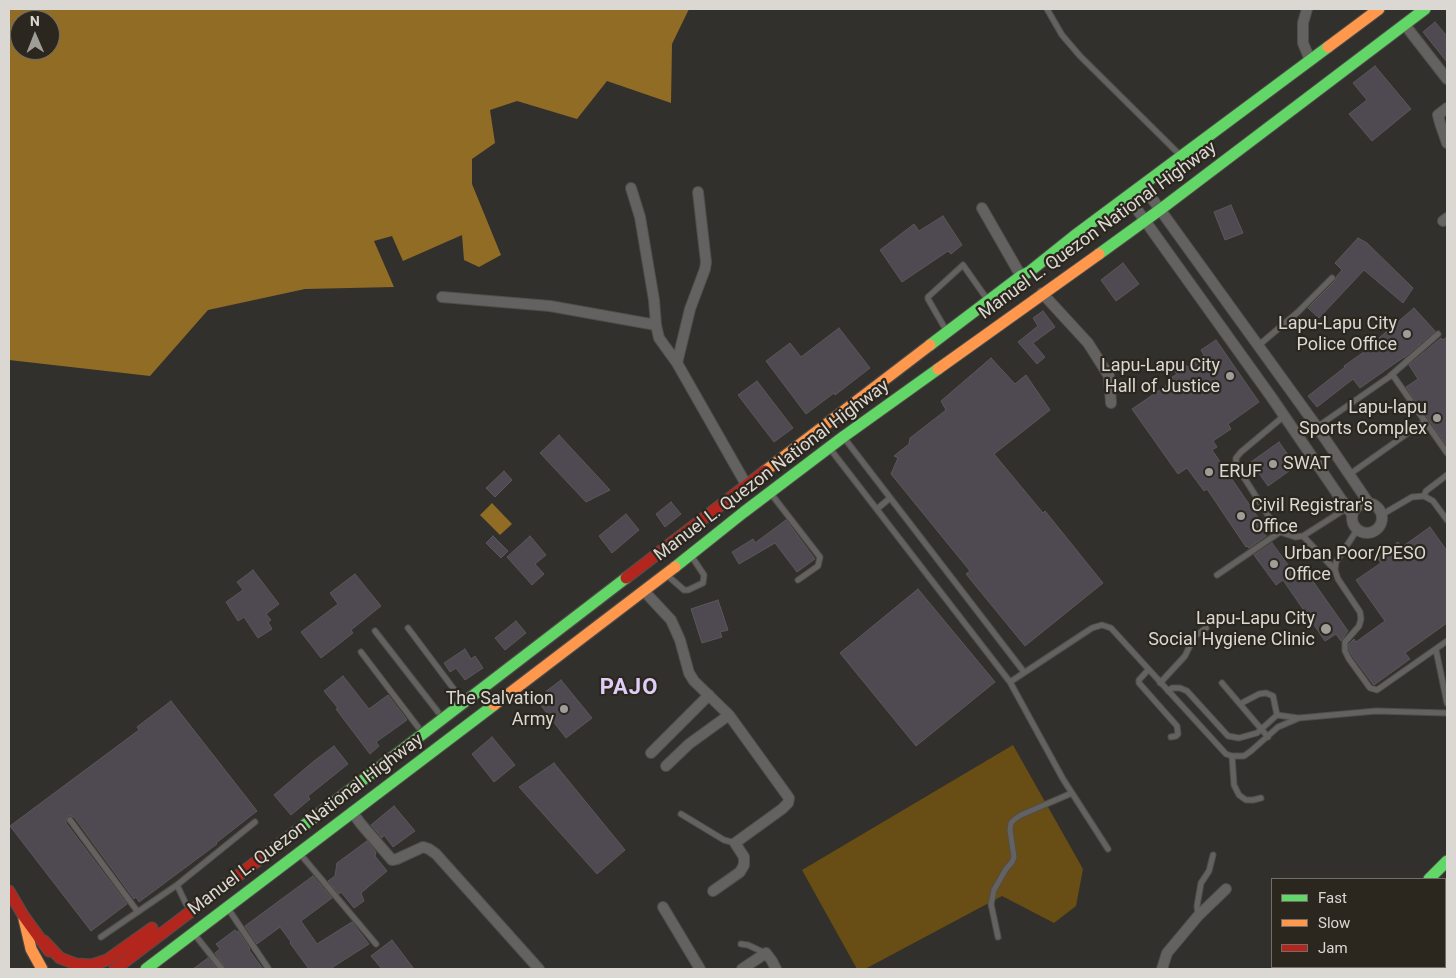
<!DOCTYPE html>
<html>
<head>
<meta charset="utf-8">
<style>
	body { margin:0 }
	#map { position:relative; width:1456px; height:978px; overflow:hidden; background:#32302c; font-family:Roboto,sans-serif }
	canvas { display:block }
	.frame { position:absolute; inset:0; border:10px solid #dbd8d3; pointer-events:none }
	.legend { position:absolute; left:1271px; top:878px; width:175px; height:90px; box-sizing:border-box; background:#2b271f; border:1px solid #716e67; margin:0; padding:6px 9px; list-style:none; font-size:15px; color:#dbd8d3 }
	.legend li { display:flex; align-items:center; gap:10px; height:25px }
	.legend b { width:25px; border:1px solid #716e67 }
	.north { position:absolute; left:10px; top:10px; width:50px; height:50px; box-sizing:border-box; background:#2b271f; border:1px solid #716e67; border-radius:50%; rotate:359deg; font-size:14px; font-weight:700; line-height:20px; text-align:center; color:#dbd8d3 }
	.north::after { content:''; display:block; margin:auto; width:18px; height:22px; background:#a09d99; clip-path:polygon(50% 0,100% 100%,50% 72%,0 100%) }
</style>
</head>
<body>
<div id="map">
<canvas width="1456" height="978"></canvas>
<div class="frame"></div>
<ul class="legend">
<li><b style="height:6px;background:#63d668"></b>Fast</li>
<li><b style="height:6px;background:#ff974d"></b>Slow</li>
<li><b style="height:6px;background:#b3261e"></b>Jam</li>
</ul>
<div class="north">N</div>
</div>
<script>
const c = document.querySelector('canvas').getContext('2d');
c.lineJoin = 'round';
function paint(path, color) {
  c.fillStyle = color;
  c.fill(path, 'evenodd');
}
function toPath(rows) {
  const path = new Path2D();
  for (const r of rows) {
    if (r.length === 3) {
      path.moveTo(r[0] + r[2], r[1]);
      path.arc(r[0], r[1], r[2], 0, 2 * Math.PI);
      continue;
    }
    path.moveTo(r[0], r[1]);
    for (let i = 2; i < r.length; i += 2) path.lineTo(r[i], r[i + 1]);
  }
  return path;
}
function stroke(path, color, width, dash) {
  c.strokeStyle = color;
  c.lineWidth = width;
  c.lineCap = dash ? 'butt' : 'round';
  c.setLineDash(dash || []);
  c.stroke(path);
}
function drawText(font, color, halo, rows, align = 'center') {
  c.font = font + ' Roboto,sans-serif';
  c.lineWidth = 4.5;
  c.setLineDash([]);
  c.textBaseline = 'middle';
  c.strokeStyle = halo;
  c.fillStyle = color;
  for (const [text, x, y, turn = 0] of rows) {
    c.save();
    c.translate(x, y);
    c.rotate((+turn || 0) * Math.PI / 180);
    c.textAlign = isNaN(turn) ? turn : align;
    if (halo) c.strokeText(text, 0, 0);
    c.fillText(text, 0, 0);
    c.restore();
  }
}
paint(toPath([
	[1013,745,1083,869,1076,906,1054,923,1002,896,865,969,857,969,802,870]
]), '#684d14');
paint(toPath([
	[9,9,689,9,672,44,671,103,607,81,577,119,517,101,490,110,495,143,472,159,472,184,501,255,479,267,464,260,462,235,403,261,392,236,374,241,394,287,305,289,208,310,150,376,9,360],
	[20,20,50,20,50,50,20,50],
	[492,503,512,524,500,535,480,515]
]), '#906c25');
stroke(toPath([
	[9,10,12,9]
]), '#edb64f', 1, [6, 5]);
const building = toPath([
	[1435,22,1447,36,1447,62,1423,32,1435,22],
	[1375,66,1411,109,1372,141,1349,114,1367,100,1353,83,1375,66],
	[1231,205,1243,233,1225,240,1214,212,1231,205],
	[943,216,962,245,951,254,948,251,902,282,880,250,914,224,919,231,943,216],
	[1358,238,1367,243,1413,288,1403,303,1364,270,1319,318,1308,308,1335,281,1336,277,1342,270,1335,263,1358,238],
	[1123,263,1139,284,1116,301,1101,280,1123,263],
	[1414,308,1435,331,1404,358,1404,357,1360,388,1353,379,1317,407,1308,396,1345,367,1344,366,1381,340,1379,338,1414,308],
	[1043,311,1055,327,1033,343,1045,357,1037,364,1018,342,1038,326,1033,318,1043,311],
	[839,328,870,368,835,395,834,393,806,414,766,361,790,343,801,357,839,328],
	[1447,337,1447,446,1406,387,1418,379,1409,365,1441,338,1443,340,1447,337],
	[1216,340,1259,402,1228,424,1231,429,1213,441,1217,447,1212,450,1268,532,1265,534,1266,536,1249,548,1247,546,1246,547,1207,489,1204,491,1187,468,1178,474,1132,409,1173,381,1171,378,1177,374,1174,371,1185,364,1187,367,1204,355,1201,350,1216,340],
	[991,358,1015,384,1026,375,1050,410,994,454,1043,513,1045,511,1103,583,1025,646,966,574,970,571,891,474,898,458,894,456,909,444,910,438,946,410,941,401,991,358],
	[757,381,793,428,774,442,738,395,757,381],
	[559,435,610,490,586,502,540,453,559,435],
	[1279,442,1296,466,1268,486,1251,462,1279,442],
	[504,471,512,480,495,497,486,488,504,471],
	[671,502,681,514,665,527,656,514,671,502],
	[626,514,639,530,612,553,599,536,626,514],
	[786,520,815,559,797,572,775,543,739,564,732,552,753,539,755,543,786,520],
	[1430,527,1447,551,1447,623,1405,653,1410,659,1374,685,1373,684,1353,657,1349,650,1349,644,1354,639,1356,642,1385,621,1356,580,1381,563,1377,557,1398,542,1402,547,1430,527],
	[493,536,508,551,501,558,486,543,493,536],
	[530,536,546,555,535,564,544,574,532,585,507,557,530,536],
	[1272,543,1296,576,1305,570,1348,631,1341,641,1336,634,1325,641,1283,580,1276,585,1254,555,1272,543],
	[253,570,279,604,266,614,271,620,268,622,272,629,258,638,244,617,238,621,226,602,243,590,237,582,253,570],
	[355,574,381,606,351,630,353,633,321,658,301,632,338,604,330,593,355,574],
	[918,589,995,682,916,746,840,653,918,589],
	[718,600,728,630,720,632,722,637,702,643,691,609,718,600],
	[516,621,526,633,505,650,495,638,516,621],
	[465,649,471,659,475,656,483,668,465,680,456,668,450,672,444,663,465,649],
	[343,676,369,709,388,695,407,720,376,742,379,746,370,754,336,709,338,708,324,691,343,676],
	[561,680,592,718,566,738,536,699,561,680],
	[171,701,257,811,216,843,217,844,139,902,136,897,134,899,74,817,71,816,68,816,66,819,66,823,127,904,91,931,10,826,139,730,137,727,171,701],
	[492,737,515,765,494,782,472,754,492,737],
	[334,746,348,764,308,796,310,799,291,815,274,795,314,761,334,746],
	[554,763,625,850,597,874,519,787,554,763],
	[394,806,415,831,393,847,384,835,382,838,371,825,394,806],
	[367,841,376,852,375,856,387,871,361,893,364,901,354,908,341,892,339,894,328,881,335,876,337,863,367,841],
	[313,876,332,898,301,921,317,944,352,922,369,944,330,969,309,969,290,943,291,942,280,927,257,944,245,926,313,876],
	[235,930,236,932,238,931,250,949,249,950,263,969,226,969,215,953,220,949,216,944,235,930],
	[392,940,414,969,382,969,371,956,392,940],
	[208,958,217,969,193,969,208,958]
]);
paint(building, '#4f4952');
stroke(building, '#5a5858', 1);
const lane = toPath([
	[1047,9,1062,35,1080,56,1179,154],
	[946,330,928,299,928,297,963,265,987,299],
	[1259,345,1298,312,1332,278],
	[1392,374,1447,453],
	[1284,416,1241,452,1236,458,1236,465,1271,520,1280,532,1295,537,1303,536,1347,508],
	[1317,427,1389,377,1438,334],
	[845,439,1024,672],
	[831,450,1010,682,1063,779,1108,849],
	[1350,474,1425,421],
	[772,495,820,557,818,566,798,580],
	[1424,496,1426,491,1447,475],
	[877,509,890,498],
	[1383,514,1412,497,1424,496,1433,501,1447,520],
	[1357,530,1336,562,1335,570,1338,579,1360,612,1361,619,1359,626,1345,642,1345,651,1349,659,1370,688,1377,690,1447,641],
	[1303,536,1335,570],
	[1217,575,1280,532],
	[668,576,684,590,688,590,703,583,704,575,692,557],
	[408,628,459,696],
	[375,631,438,712],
	[1436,650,1447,703],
	[361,652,418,727],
	[1148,670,1139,680,1139,683,1177,726,1178,734,1176,736,1171,737],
	[1010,682,1092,628,1102,625,1111,628,1226,754,1232,756,1244,756,1251,751,1278,727,1299,718,1376,711,1447,713],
	[1160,683,1185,656,1194,637,1206,628],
	[1222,683,1268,737],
	[1168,691,1172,688,1180,688,1187,691,1228,736,1239,738,1257,733,1277,715,1298,718],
	[1240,704,1259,694,1266,693,1273,696,1277,715],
	[1232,756,1234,785,1239,795,1246,800,1253,800,1261,798],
	[681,814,724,840,735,843],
	[70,820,138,912],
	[301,855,376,944],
	[177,885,186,904],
	[229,910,268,968],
	[1198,916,1197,906,1201,883,1209,871,1213,855],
	[195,935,222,969],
	[101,937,177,885,255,822],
	[998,937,991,904,994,890,1006,869,1012,862,1014,857,1010,830,1011,823,1015,819,1021,815,1072,793],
	[741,944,748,945,765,953]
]);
const street = toPath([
	[1307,9,1303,23,1303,43,1310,60],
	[1405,25,1447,79],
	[1447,108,1438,115,1440,123,1447,143],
	[1143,186,1317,427,1368,502],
	[631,188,640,217,654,300,656,325,659,338,677,363,747,486],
	[1128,197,1272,398,1347,508,1352,514],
	[982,208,1021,276],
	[1443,221,1447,218],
	[1042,293,1088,343,1109,376,1111,403],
	[442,297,550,306,656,325],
	[677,363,690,309,705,269,706,262,698,192],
	[1367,518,15],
	[644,591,671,620,680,640,689,673,694,681,729,715,789,798,788,803,782,809,735,843,744,857,744,865,740,872,713,891],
	[651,753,709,695],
	[666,766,689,744,729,715],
	[352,812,361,824,392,860,397,859,423,847,429,849,436,854,539,969],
	[663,907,700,969],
	[742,969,766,953,772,961,776,969],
	[1162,969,1167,953,1198,916,1226,889]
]);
const fast = toPath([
	[1099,254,1161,209,1425,9],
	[930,345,1021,276,1029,272,1074,236,1328,47],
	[675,567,744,512,843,437,938,369],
	[273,849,626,578],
	[1429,879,1447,861],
	[146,969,494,705],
	[1340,969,1343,967]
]);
const slow = toPath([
	[1328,47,1379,9],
	[938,369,1099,254],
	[765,471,930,345],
	[494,705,675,567],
	[24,919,31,949,42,969]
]);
const jam = toPath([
	[626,578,765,471],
	[9,891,23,915,49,951],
	[44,941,60,958,76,964,92,965,107,960,152,928],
	[115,969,273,849]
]);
stroke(lane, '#504e4a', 7);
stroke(street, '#504e4a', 12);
stroke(fast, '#504e4a', 13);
stroke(slow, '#504e4a', 13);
stroke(jam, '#504e4a', 13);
stroke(lane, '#646260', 5);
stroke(street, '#646260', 10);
stroke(fast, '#63d668', 11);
stroke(slow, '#ff974d', 11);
stroke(jam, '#b3261e', 11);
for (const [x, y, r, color] of [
	[1407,334,5,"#a09d99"],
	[1230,376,5,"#a09d99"],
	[1437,418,5,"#a09d99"],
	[1273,464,5,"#a09d99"],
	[1209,472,5,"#a09d99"],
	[1241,516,5,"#a09d99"],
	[1274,564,5,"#a09d99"],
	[1326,629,6,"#a09d99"],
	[564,709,5,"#a09d99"]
]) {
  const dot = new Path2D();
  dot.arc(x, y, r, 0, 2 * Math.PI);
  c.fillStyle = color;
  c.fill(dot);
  stroke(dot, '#2b271f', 2);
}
drawText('18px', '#dbd8d3', '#2b271f', [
	["Manuel L. Quezon National Highway",1098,231,-36],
	["Manuel L. Quezon National Highway",772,471,-37],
	["Manuel L. Quezon National Highway",306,825,-37]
]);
drawText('18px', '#dbd8d3', '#2b271f', [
	["Lapu-Lapu City",1397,324],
	["Police Office",1397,345],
	["Lapu-Lapu City",1220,366],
	["Hall of Justice",1220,387],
	["Lapu-lapu",1427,408],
	["Sports Complex",1427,429],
	["SWAT",1283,464,"left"],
	["ERUF",1219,472,"left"],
	["Civil Registrar's",1251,506,"left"],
	["Office",1251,527,"left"],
	["Urban Poor/PESO",1284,554,"left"],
	["Office",1284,575,"left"],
	["Lapu-Lapu City",1315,619],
	["Social Hygiene Clinic",1315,640],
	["The Salvation",554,699],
	["Army",554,720]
], 'right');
c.letterSpacing = '1px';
drawText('bold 22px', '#e0cdf7', '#2b271f', [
	["PAJO",629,688]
]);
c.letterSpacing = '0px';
</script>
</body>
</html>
